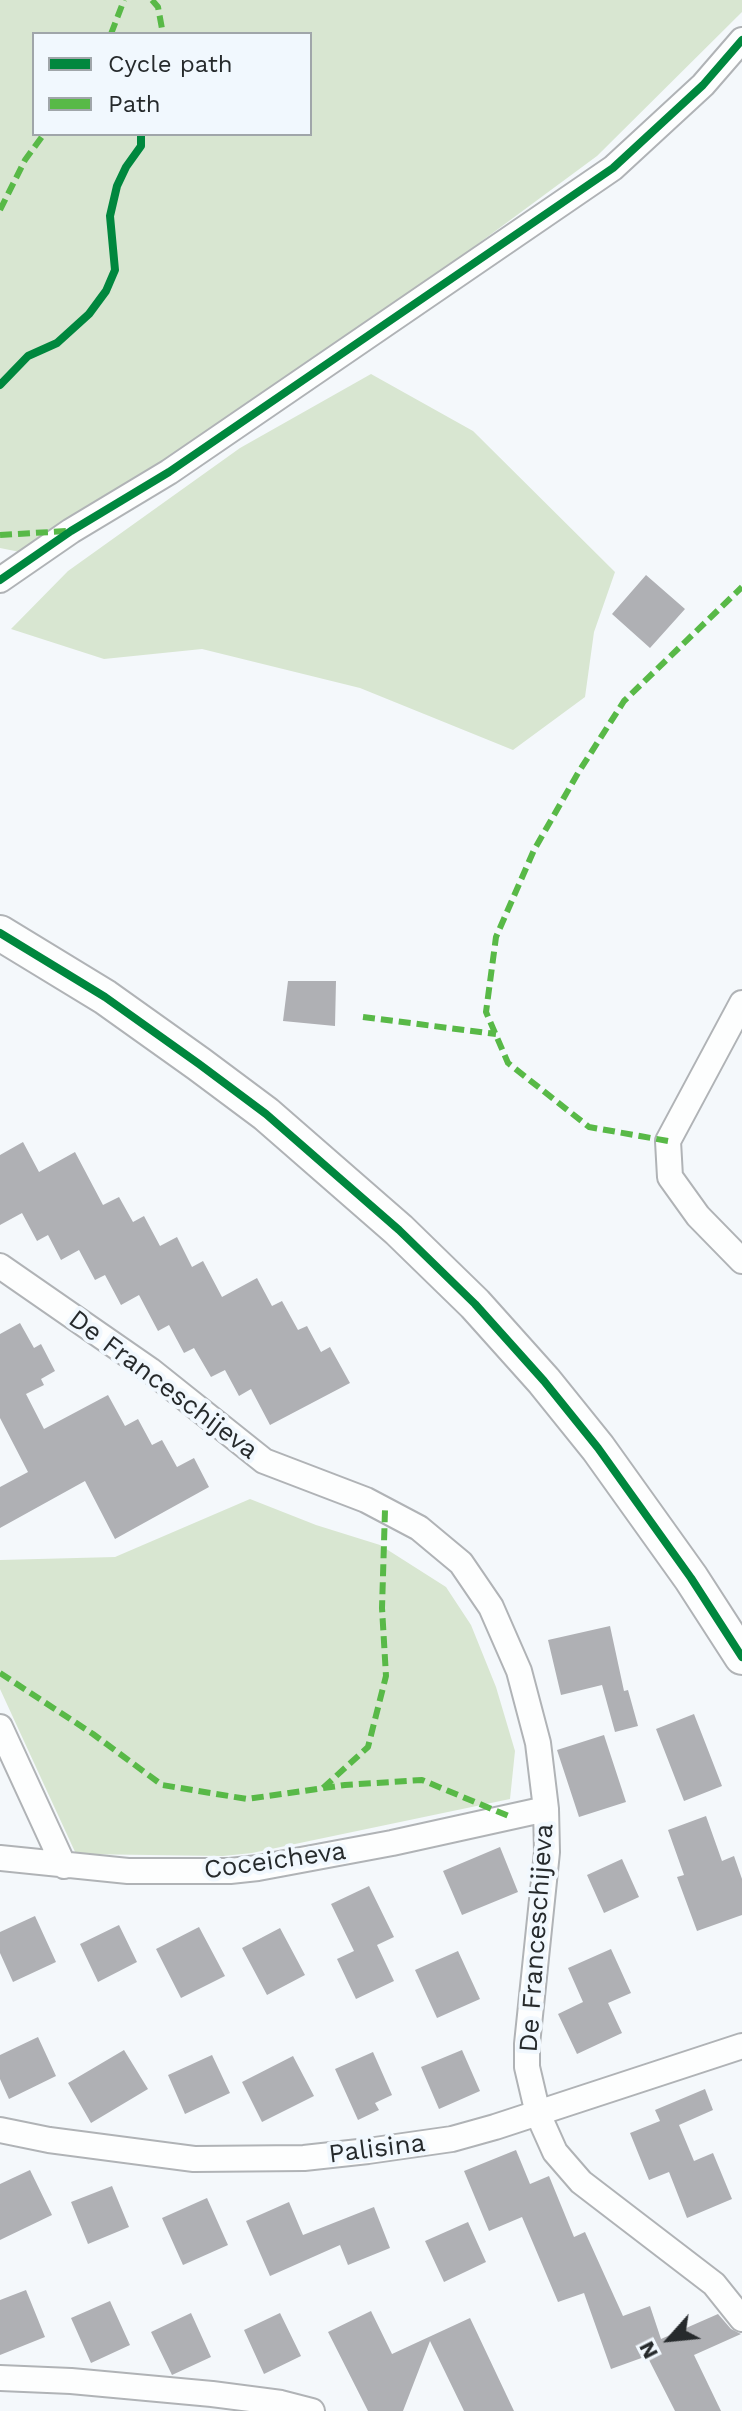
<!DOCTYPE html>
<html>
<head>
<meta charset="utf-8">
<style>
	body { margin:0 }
	#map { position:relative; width:742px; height:2411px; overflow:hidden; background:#f4f8fb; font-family:"Work Sans",sans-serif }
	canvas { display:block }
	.legend { position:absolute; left:32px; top:32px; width:280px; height:104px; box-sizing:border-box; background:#f1f8fe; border:2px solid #a0a6aa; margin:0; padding:10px 14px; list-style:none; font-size:24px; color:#262a2c }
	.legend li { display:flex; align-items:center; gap:16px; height:40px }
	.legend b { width:40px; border:2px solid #a0a6aa }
	.north { position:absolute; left:630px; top:2299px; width:80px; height:80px; -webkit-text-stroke:6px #f1f8fe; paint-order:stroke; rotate:243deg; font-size:22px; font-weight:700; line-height:32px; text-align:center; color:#262a2c }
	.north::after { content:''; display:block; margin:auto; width:28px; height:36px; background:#262a2c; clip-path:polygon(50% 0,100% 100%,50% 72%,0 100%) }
</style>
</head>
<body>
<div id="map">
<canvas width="742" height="2411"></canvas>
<ul class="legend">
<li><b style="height:10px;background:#00873e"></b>Cycle path</li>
<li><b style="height:10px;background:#58b947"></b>Path</li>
</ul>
<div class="north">N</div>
</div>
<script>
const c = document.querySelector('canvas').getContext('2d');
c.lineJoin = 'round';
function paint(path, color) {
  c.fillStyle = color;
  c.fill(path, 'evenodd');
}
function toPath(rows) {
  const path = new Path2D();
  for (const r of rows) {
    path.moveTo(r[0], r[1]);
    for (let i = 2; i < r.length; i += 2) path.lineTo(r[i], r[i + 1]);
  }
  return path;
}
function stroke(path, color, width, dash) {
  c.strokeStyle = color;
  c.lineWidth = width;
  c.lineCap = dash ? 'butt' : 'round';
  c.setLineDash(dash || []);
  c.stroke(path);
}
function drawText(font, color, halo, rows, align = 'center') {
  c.font = font + ' "Work Sans",sans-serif';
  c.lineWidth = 8;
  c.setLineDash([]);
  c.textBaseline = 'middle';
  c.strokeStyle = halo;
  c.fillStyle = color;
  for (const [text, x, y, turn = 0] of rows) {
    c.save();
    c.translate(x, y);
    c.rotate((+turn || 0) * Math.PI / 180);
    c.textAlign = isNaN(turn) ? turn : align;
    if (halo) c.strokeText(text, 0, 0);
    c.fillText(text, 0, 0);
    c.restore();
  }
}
paint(toPath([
	[0,0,742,0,742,12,597,156,406,297,25,553,0,548],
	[34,34,310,34,310,134,34,134],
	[371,374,473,431,615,572,594,632,585,697,513,750,360,688,202,649,104,659,11,629,68,571,240,448],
	[250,1499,316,1525,380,1545,446,1587,471,1625,496,1687,515,1751,510,1799,252,1853,223,1856,76,1854,0,1689,0,1560,115,1557]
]), '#d8e6d1');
paint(toPath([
	[646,575,685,609,650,648,612,614],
	[288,981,336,981,335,1026,283,1021],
	[23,1142,39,1172,75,1152,103,1205,119,1197,133,1222,144,1216,160,1246,177,1237,192,1267,203,1261,222,1297,257,1278,272,1306,282,1301,298,1330,307,1326,321,1352,330,1347,350,1383,270,1425,251,1389,239,1396,225,1370,211,1377,194,1348,184,1353,169,1325,158,1331,139,1295,121,1305,105,1275,95,1280,79,1250,61,1260,48,1235,37,1241,22,1213,0,1225,0,1155],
	[20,1323,34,1348,41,1344,55,1371,41,1379,44,1385,26,1394,44,1429,108,1395,125,1426,138,1419,152,1445,162,1440,177,1467,194,1458,209,1487,115,1539,85,1481,0,1528,0,1487,28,1472,0,1418,0,1334],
	[610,1626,624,1691,628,1690,638,1726,615,1732,602,1685,561,1695,548,1640],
	[694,1714,722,1786,684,1801,656,1729],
	[604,1735,626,1802,579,1817,557,1750],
	[706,1816,722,1861,734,1856,742,1879,742,1915,697,1931,677,1877,684,1875,668,1830],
	[500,1847,518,1892,462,1915,443,1871],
	[622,1859,639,1897,604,1913,587,1875],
	[369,1886,394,1937,377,1945,394,1981,356,1999,337,1959,354,1951,331,1904],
	[35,1916,56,1962,13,1982,0,1953,0,1932],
	[119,1925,137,1962,98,1982,80,1944],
	[199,1927,225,1976,181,1998,156,1949],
	[280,1928,305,1975,267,1995,242,1948],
	[611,1949,631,1993,608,2003,622,2033,577,2054,558,2014,583,2002,568,1968],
	[458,1951,480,1999,437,2018,415,1970],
	[38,2037,56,2076,9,2099,0,2079,0,2055],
	[124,2050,148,2089,91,2123,68,2083],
	[462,2050,480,2091,439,2109,421,2067],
	[373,2052,392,2095,375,2103,379,2110,358,2120,335,2069],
	[212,2055,230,2093,185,2114,168,2075],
	[293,2056,314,2096,262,2122,242,2082],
	[705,2089,713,2110,679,2125,694,2161,713,2153,732,2199,687,2218,669,2172,649,2180,630,2133,660,2121,655,2110],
	[516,2150,530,2184,549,2176,574,2237,585,2232,623,2316,650,2306,661,2339,718,2314,731,2329,741,2334,694,2355,721,2411,675,2411,647,2356,611,2369,584,2293,558,2302,522,2217,489,2231,464,2171],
	[30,2170,52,2215,0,2240,0,2184],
	[112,2186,129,2227,88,2244,71,2202],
	[207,2198,228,2245,183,2265,162,2218],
	[289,2202,303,2235,374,2207,390,2248,348,2265,340,2245,270,2276,246,2221],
	[468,2222,486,2262,444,2282,425,2241],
	[26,2290,45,2337,0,2355,0,2300],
	[110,2301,130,2345,91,2363,71,2318],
	[371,2311,392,2354,470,2318,514,2411,464,2411,430,2341,403,2411,368,2411,328,2332],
	[191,2313,211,2357,172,2375,151,2332],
	[280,2313,301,2356,264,2374,244,2330]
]), '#afb0b4');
const street = toPath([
	[0,580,71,531,169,472,613,168,703,85,742,40],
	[742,1003,668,1141,670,1177,698,1216,742,1261],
	[0,1266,150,1370,264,1461,366,1500,419,1528,461,1563,491,1607,519,1671,538,1743,546,1809,547,1852,527,2044,527,2067,538,2114,555,2152,581,2182,714,2284,742,2319],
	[0,1727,64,1866],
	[0,1858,128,1871,230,1871,258,1868,392,1843,546,1809],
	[0,2130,49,2140,194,2159,304,2158,368,2151,452,2139,495,2127,742,2046],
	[0,2378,71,2381,212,2394,281,2403,312,2411]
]);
const secondary = toPath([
	[0,933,105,997,199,1064,266,1114,399,1230,475,1304,544,1381,598,1448,691,1578,742,1657]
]);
stroke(street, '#b0b3b6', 28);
stroke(secondary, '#b0b3b6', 38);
stroke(street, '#fdfefe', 24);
stroke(secondary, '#fdfefe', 34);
stroke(toPath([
	[152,0,158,7,163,34],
	[111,34,124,0],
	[0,210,25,160,44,134],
	[0,535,67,531],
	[363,1017,496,1034],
	[668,1141,589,1127,508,1063,486,1012,496,937,534,850,578,773,624,701,742,587],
	[0,1673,93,1734,162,1785,247,1799,345,1785,422,1780,511,1817],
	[323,1788,368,1747,386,1676,382,1608,385,1510]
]), '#58b947', 6, [12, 6]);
stroke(toPath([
	[0,385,28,356,57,343,89,314,106,291,115,270,110,216,117,186,126,167,141,146,141,134],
	[0,580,71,531,169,472,613,168,703,85,742,40],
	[0,933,105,997,199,1064,266,1114,399,1230,475,1304,544,1381,598,1448,691,1578,742,1657]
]), '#00873e', 8);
drawText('26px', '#262a2c', '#f1f8fe', [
	["De Franceschijeva",163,1385,37],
	["Coceicheva",275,1861,-8],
	["De Franceschijeva",537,1938,-86],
	["Palisina",377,2149,-7]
]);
</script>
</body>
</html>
